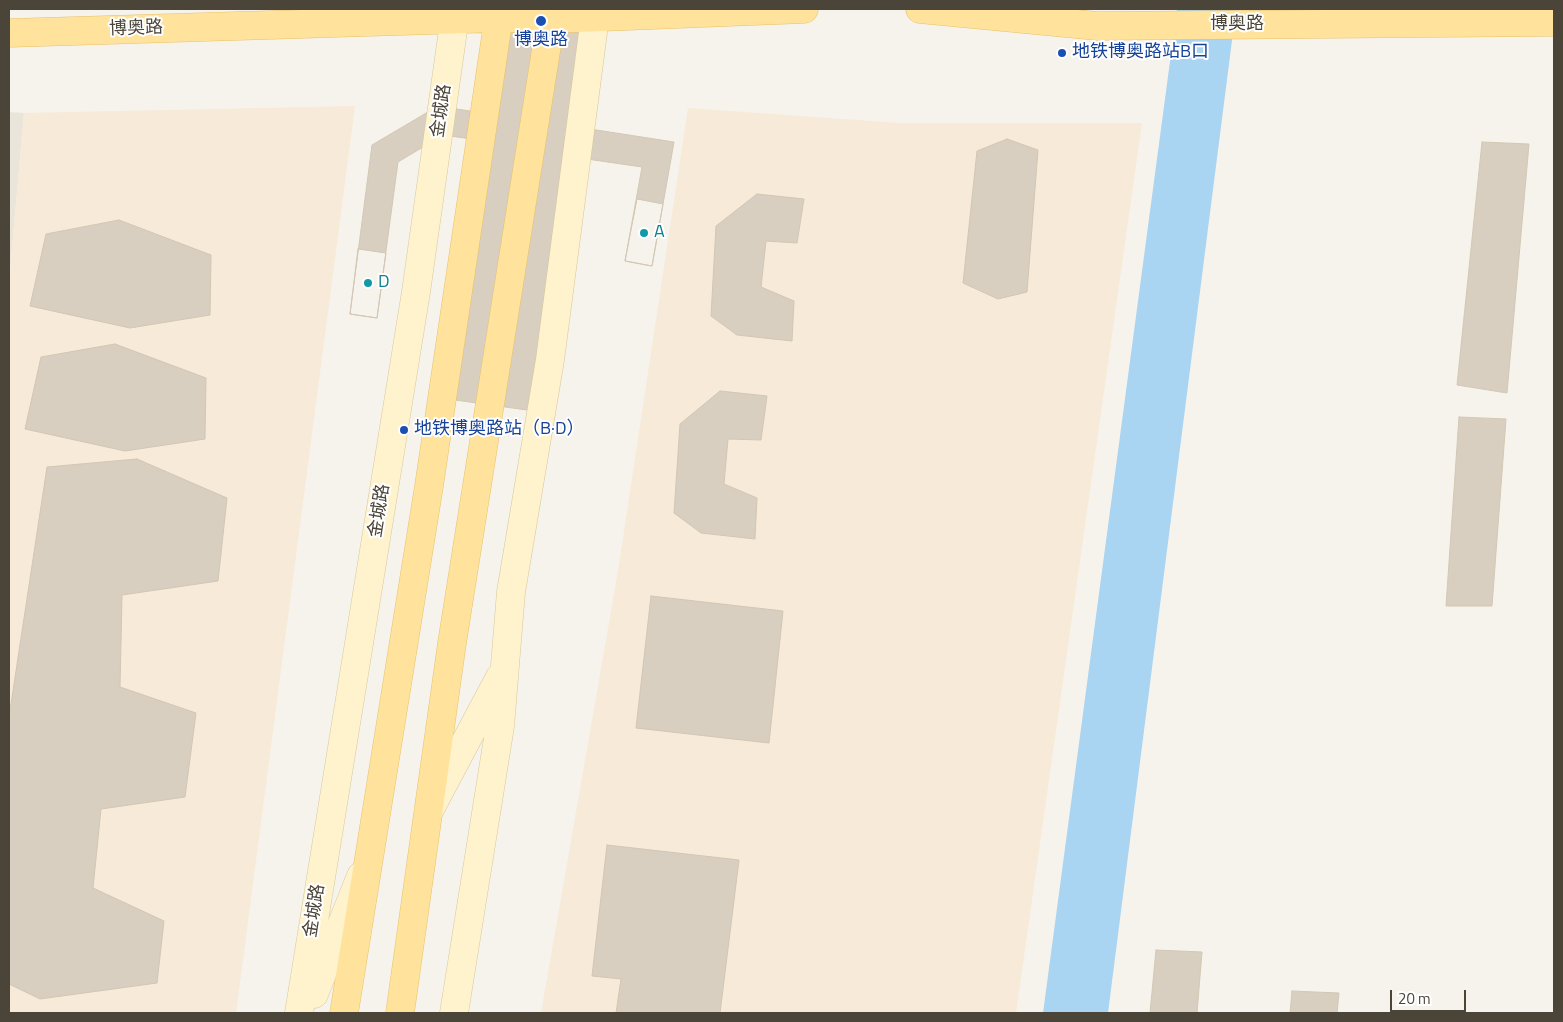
<!DOCTYPE html>
<html>
<head>
<meta charset="utf-8">
<style>
	body { margin:0 }
	#map { position:relative; width:1563px; height:1022px; overflow:hidden; background:#f6f3ec; font-family:"Titillium Web",sans-serif }
	canvas { display:block }
	.frame { position:absolute; inset:0; border:10px solid #4b4439; pointer-events:none }
	.scale { position:absolute; left:1390px; top:990px; width:76px; height:22px; box-sizing:border-box; border:2px solid #4b4439; border-top:0; padding-left:6px; font-size:15px; line-height:18px; white-space:nowrap; color:#4b4439; -webkit-text-stroke:4px #fff; paint-order:stroke }
</style>
</head>
<body>
<div id="map">
<canvas width="1563" height="1022"></canvas>
<div class="frame"></div>
<div class="scale">20 m</div>
</div>
<script>
const c = document.querySelector('canvas').getContext('2d');
c.lineJoin = 'round';
function paint(path, color) {
  c.fillStyle = color;
  c.fill(path, 'evenodd');
}
function toPath(rows) {
  const path = new Path2D();
  for (const r of rows) {
    path.moveTo(r[0], r[1]);
    for (let i = 2; i < r.length; i += 2) path.lineTo(r[i], r[i + 1]);
  }
  return path;
}
function stroke(path, color, width, dash) {
  c.strokeStyle = color;
  c.lineWidth = width;
  c.lineCap = dash ? 'butt' : 'round';
  c.setLineDash(dash || []);
  c.stroke(path);
}
function drawText(font, color, halo, rows, align = 'center') {
  c.font = font + ' "Titillium Web","Noto Sans SC",sans-serif';
  c.lineWidth = 4;
  c.setLineDash([]);
  c.textBaseline = 'middle';
  c.strokeStyle = halo;
  c.fillStyle = color;
  for (const [text, x, y, turn = 0] of rows) {
    c.save();
    c.translate(x, y);
    c.rotate((+turn || 0) * Math.PI / 180);
    c.textAlign = isNaN(turn) ? turn : align;
    if (halo) c.strokeText(text, 0, 0);
    c.fillText(text, 0, 0);
    c.restore();
  }
}
paint(toPath([
	[9,112,24,113,9,282]
]), '#eae5da');
paint(toPath([
	[355,106,236,1013,9,1013,9,283,24,113],
	[688,108,899,123,1142,123,1016,1013,541,1013,618,571]
]), '#f7ead8');
paint(toPath([
	[1177,9,1236,9,1108,1013,1043,1013]
]), '#a9d4f2');
const building = toPath([
	[512,9,597,9,577,127,674,142,652,266,625,261,642,167,573,157,541,412,448,399,492,142,443,135,398,162,377,318,350,314,372,145,438,106,495,115,512,9],
	[1007,139,1038,150,1027,292,998,299,963,283,977,151,1007,139],
	[1482,142,1529,144,1507,393,1457,385,1482,142],
	[757,194,804,199,797,243,766,241,761,287,794,301,792,341,737,335,711,316,716,226,757,194],
	[637,199,663,204,652,266,625,261,637,199],
	[119,220,211,255,210,315,130,328,30,306,46,234,119,220],
	[358,249,386,253,377,318,350,314,358,249],
	[115,344,206,378,205,439,125,451,25,429,41,357,115,344],
	[720,391,767,396,761,440,728,439,724,484,757,498,755,539,701,533,674,513,680,424,720,391],
	[1459,417,1506,419,1492,606,1446,606,1459,417],
	[137,459,227,498,218,581,122,595,120,687,196,713,185,797,101,809,93,888,164,921,157,983,40,999,9,984,9,717,47,467,137,459],
	[651,596,783,611,769,743,636,728,651,596],
	[607,845,739,860,720,1013,616,1013,621,979,592,976,607,845],
	[1156,950,1202,952,1197,1013,1150,1013,1156,950],
	[1292,991,1339,993,1337,1013,1290,1013,1292,991]
]);
paint(building, '#d8cfc1');
stroke(building, '#d3c7b4', 1);
const secondary = toPath([
	[430,809,500,677],
	[314,994,361,876],
	[299,1013,416,292,456,9],
	[454,1013,500,726,511,592,550,360,595,17,599,9]
]);
const primary = toPath([
	[920,9,1097,26,1554,22],
	[9,33,498,18,551,19,804,9],
	[344,1013,429,486,500,9],
	[400,1013,452,643,551,19,555,9]
]);
stroke(secondary, '#d6c79b', 29);
stroke(primary, '#e6c16a', 29);
stroke(secondary, '#fff3cd', 28);
stroke(primary, '#ffe39c', 28);
for (const [x, y, r, color] of [
	[541,21,6,"#1a4fb4"],
	[1062,53,5,"#1a4fb4"],
	[644,233,5,"#0f9aa8"],
	[368,283,5,"#0f9aa8"],
	[404,430,5,"#1a4fb4"]
]) {
  const dot = new Path2D();
  dot.arc(x, y, r, 0, 2 * Math.PI);
  c.fillStyle = color;
  c.fill(dot);
  stroke(dot, '#fff', 2);
}
drawText('18px', '#4b4439', '#fff', [
	["博奥路",1237,25],
	["博奥路",136,29,-2],
	["金城路",442,111,-82],
	["金城路",380,511,-81],
	["金城路",315,911,-81]
]);
drawText('18px', '#164399', '#fff', [
	["博奥路",541,41,"center"],
	["地铁博奥路站B口",1072,53],
	["地铁博奥路站（B·D）",414,430]
], 'left');
drawText('18px', '#0d838f', '#fff', [
	["A",654,233],
	["D",378,283]
], 'left');
</script>
</body>
</html>
